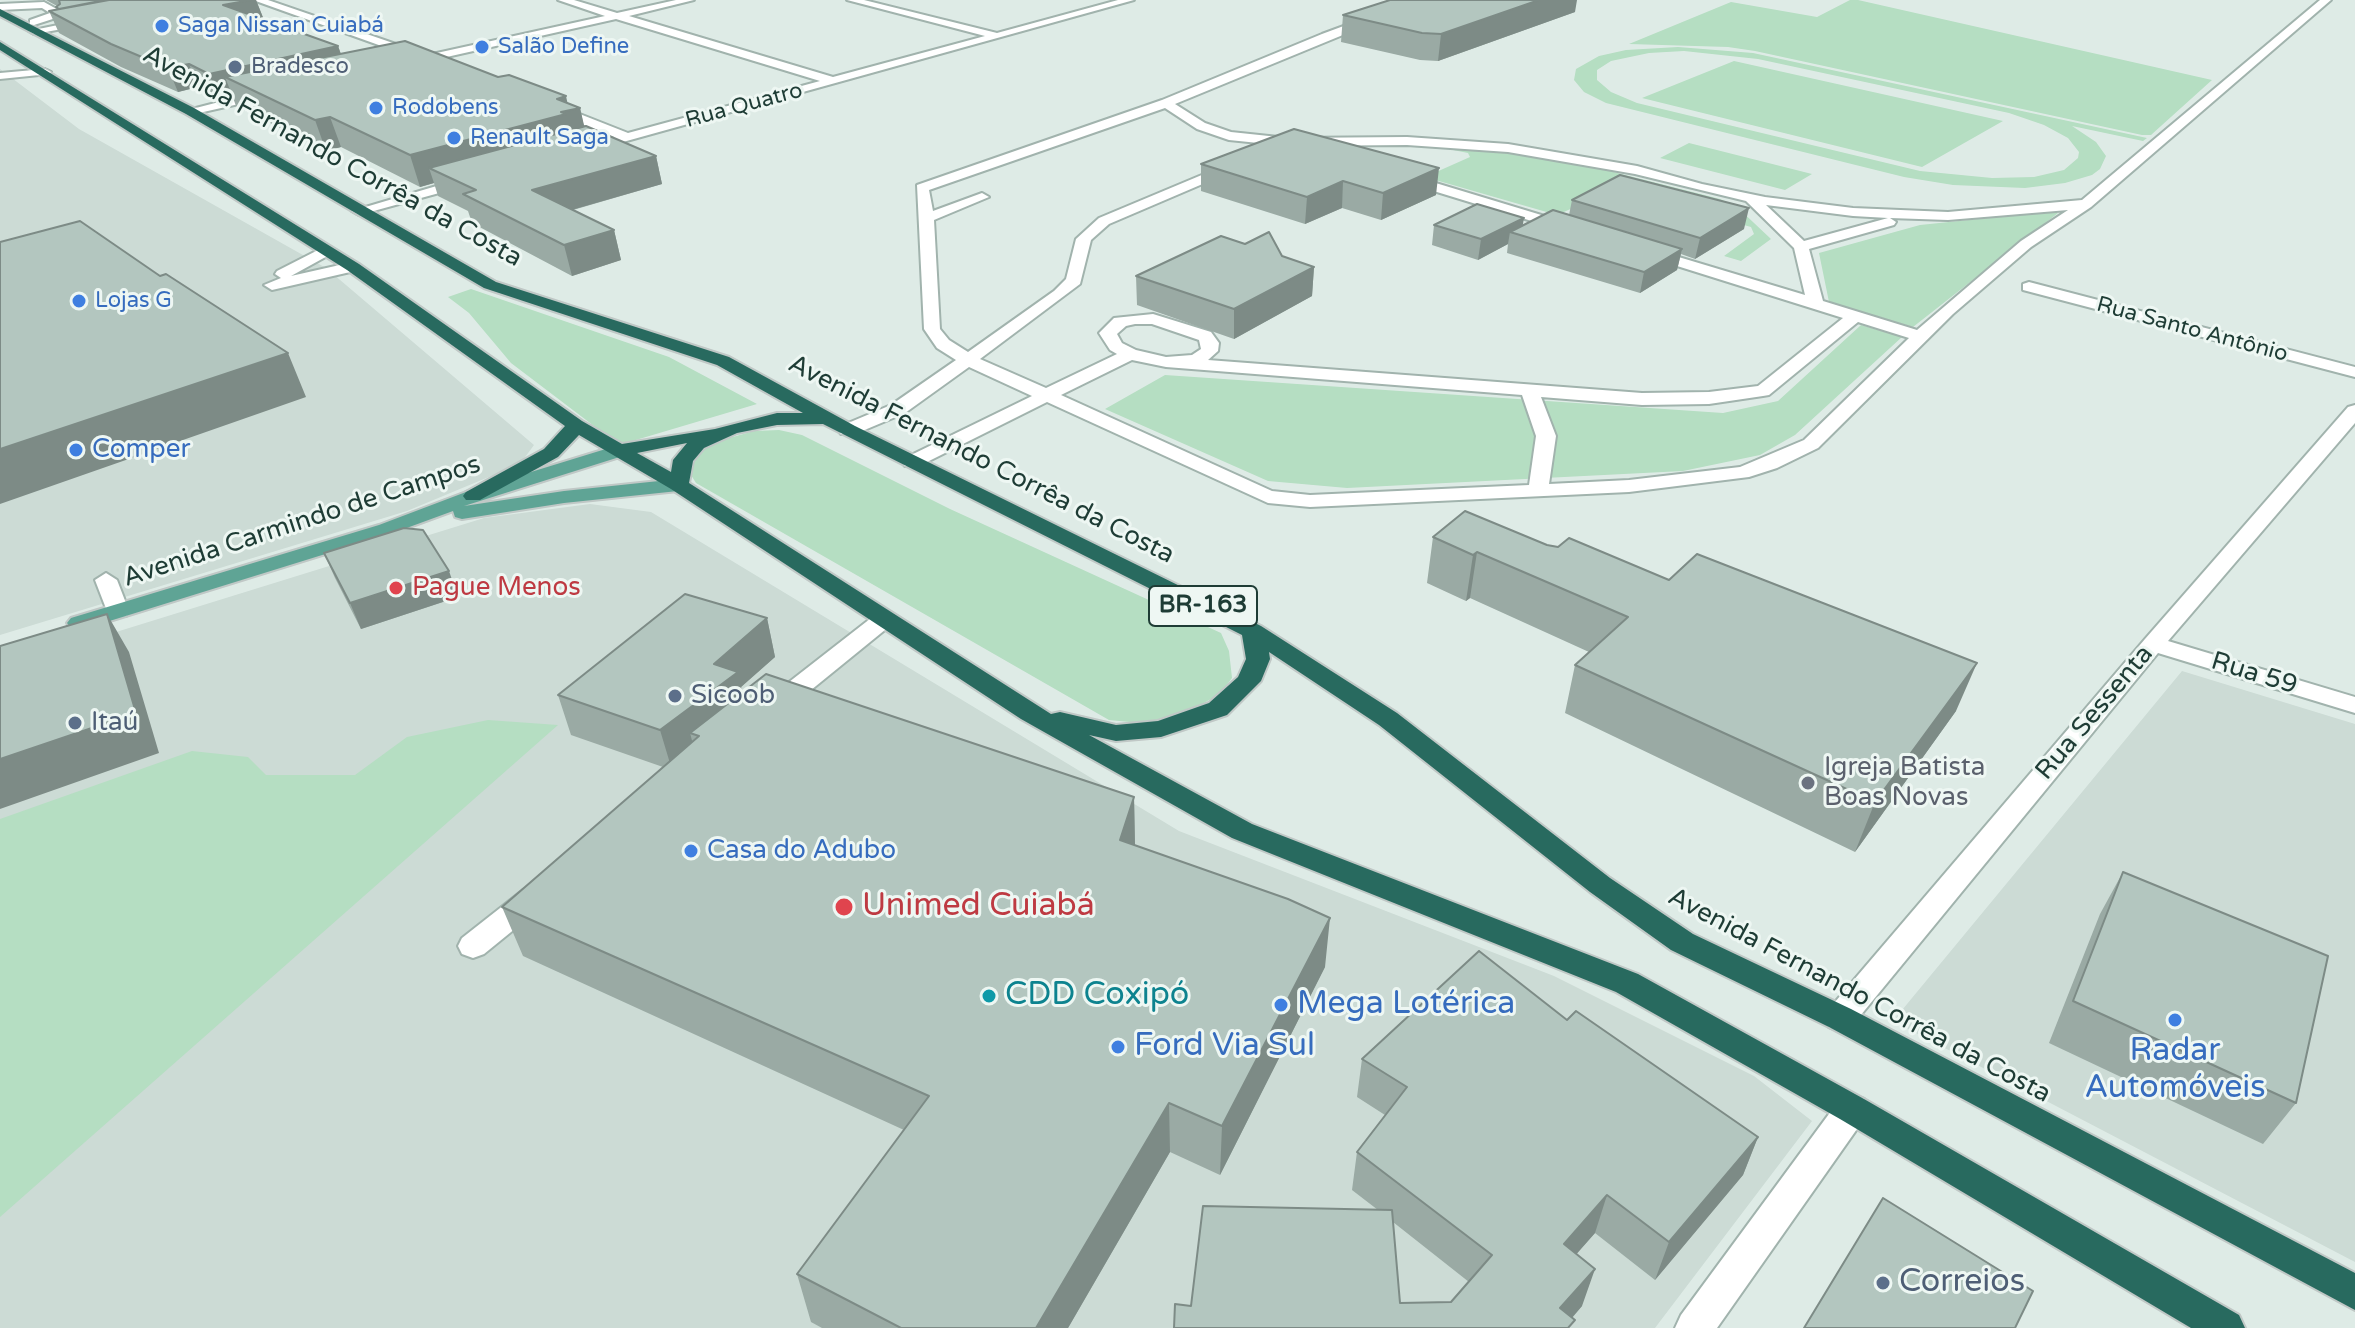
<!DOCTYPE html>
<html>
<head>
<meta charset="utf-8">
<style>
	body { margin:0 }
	canvas { display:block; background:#deebe6 }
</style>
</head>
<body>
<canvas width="2355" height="1328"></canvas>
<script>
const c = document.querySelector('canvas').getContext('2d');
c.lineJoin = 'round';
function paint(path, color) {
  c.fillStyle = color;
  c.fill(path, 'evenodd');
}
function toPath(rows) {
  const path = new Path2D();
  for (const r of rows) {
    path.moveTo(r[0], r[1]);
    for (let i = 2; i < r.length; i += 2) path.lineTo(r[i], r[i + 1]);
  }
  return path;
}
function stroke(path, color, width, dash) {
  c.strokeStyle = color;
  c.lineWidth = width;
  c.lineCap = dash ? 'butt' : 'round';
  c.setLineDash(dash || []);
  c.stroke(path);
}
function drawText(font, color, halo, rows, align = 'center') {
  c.font = font + ' "Varela Round",sans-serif';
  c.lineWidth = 6;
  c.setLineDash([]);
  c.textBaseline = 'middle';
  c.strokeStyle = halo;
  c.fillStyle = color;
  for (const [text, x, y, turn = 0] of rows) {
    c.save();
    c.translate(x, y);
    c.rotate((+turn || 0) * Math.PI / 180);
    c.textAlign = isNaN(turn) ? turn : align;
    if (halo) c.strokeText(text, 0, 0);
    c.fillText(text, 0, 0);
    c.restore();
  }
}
paint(toPath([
	[0,69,79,129,326,268,534,445,520,464,407,511,0,635],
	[590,504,651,512,1179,831,1554,976,1754,1076,1812,1121,1655,1328,0,1328,0,668,484,518],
	[2182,671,2355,724,2355,1262,1893,1021]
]), '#ccdbd5');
paint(toPath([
	[1850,0,1858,0,2212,80,2151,135,2142,135,1755,51,1728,47,1629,44,1731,2,1817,17],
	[1678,47,1753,53,2147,138,2143,141,2072,126,2096,142,2106,156,2100,169,2092,175,2065,183,2025,188,1953,185,1904,177,1606,103,1584,92,1574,80,1576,69,1599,56,1626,50],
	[1684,51,1758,59,2009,113,2044,125,2068,138,2079,152,2078,158,2064,170,2034,177,1992,178,1920,171,1637,103,1611,92,1597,80,1597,70,1611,61,1649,53],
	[1734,61,2003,121,1922,167,1642,98],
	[1689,143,1812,174,1785,190,1660,158],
	[1451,147,1566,160,1720,199,1736,206,1771,239,1741,261,1724,256,1754,234,1751,227,1623,191,1611,191,1557,215,1425,177,1470,157,1468,153,1448,149],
	[2046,212,2058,213,1913,327,1829,302,1819,253,1920,225],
	[471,289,669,357,757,404,619,445,511,363,469,313,448,297],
	[1861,325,1902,337,1795,435,1760,455,1683,471,1347,488,1268,481,1105,409,1165,375,1723,413,1778,401],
	[779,430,802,435,950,509,1221,633,1229,651,1232,678,1220,694,1182,715,1150,724,1109,720,696,483,691,475,691,463,697,454,715,442,754,431],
	[488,720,558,725,0,1217,0,819,192,751,248,757,266,775,355,775,407,737]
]), '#b5dec2');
const minor = toPath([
	[253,0,268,0,422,53,423,56,605,16,558,0,574,0,617,13,676,0,694,0,629,16,833,77,985,36,847,0,864,0,997,33,1118,0,1134,0,587,152,580,148,582,145,614,137,549,111,549,105,557,105,628,133,820,81,616,19,411,65,405,62,415,58,253,0],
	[1414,0,1428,0,1175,104,1205,123,1231,132,1288,138,1407,137,1508,144,1637,166,1702,184,1765,197,1853,208,1948,212,2082,200,2320,0,2331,0,2091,207,2031,247,1953,314,1818,448,1777,468,1749,477,1629,492,1310,507,1268,503,1047,402,919,466,905,466,902,462,905,458,1032,396,969,367,905,413,855,434,841,434,838,430,841,426,891,405,956,360,937,348,924,329,917,185,1162,100,1322,34,1414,0],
	[1165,108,1197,129,1229,140,1288,146,1407,145,1508,152,1635,174,1746,201,1794,248,1805,295,1652,249,1642,249,1639,252,1642,255,1843,318,1758,386,1709,392,1642,393,1208,360,1218,351,1219,343,1211,332,1153,314,1114,318,1099,333,1110,350,1117,354,1046,388,980,359,1080,284,1091,240,1109,224,1233,171,1233,165,1228,164,1099,218,1076,239,1066,279,1054,291,968,352,949,340,940,329,934,220,989,197,982,193,933,211,929,190,1165,108],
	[1766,205,1853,216,1888,218,1804,241,1766,205],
	[2068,210,2021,241,1917,330,1823,301,1809,249,1894,225,1896,222,1890,218,1948,220,2068,210],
	[1858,322,1909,338,1804,440,1740,467,1629,480,1549,484,1556,436,1541,397,1642,405,1709,404,1763,396,1769,395,1858,322],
	[1135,324,1152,324,1199,340,1201,349,1192,355,1166,357,1136,350,1122,343,1117,334,1126,326,1135,324],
	[1132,360,1166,367,1522,395,1536,436,1529,485,1310,495,1272,491,1061,395,1132,360],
	[44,2,62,12,62,16,34,25,30,24,30,20,50,13,42,8,0,10,0,4,44,2],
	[87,19,91,20,91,24,34,34,29,31,87,19],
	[45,69,51,72,49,74,0,79,0,73,45,69],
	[266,90,270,91,270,97,190,115,184,111,266,90],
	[1406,174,1571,224,1573,227,1571,230,1561,230,1401,181,1399,178,1406,174],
	[467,177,472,178,472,184,359,215,352,211,467,177],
	[326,246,331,248,331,254,291,276,353,262,361,267,359,270,272,290,264,285,281,278,275,274,277,271,326,246],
	[2029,282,2355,367,2355,377,2023,290,2023,284,2029,282],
	[2355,405,2355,423,2168,641,2355,697,2355,713,2158,653,1851,1027,1840,1031,1829,1027,1824,1018,1829,1009,2145,639,2348,407,2355,405],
	[106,573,117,580,129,611,126,616,110,616,107,611,95,580,106,573],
	[883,613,891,615,895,620,891,625,784,712,766,712,763,706,766,700,875,615,883,613],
	[533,887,543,890,547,898,543,906,484,954,473,958,462,954,458,946,462,938,523,890,533,887],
	[1852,1095,1864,1099,1869,1109,1864,1119,1717,1328,1675,1328,1681,1315,1840,1099,1852,1095]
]);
const major = toPath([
	[622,444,629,446,632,450,629,454,464,506,564,491,678,479,688,485,678,491,564,503,462,519,455,517,453,511,393,533,87,628,71,628,67,623,71,618,379,525,466,492,622,444]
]);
const highway = toPath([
	[0,9,194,108,496,282,729,357,855,426,1261,626,1397,713,1610,878,1693,934,1851,1009,2355,1273,2355,1310,1829,1027,1671,950,1590,892,1379,725,1269,652,1270,659,1261,681,1227,715,1161,737,1116,741,1089,735,1252,824,1638,974,1864,1099,2239,1315,2245,1328,2191,1328,1840,1119,1616,992,1232,838,1021,719,671,489,579,435,558,457,480,500,466,500,463,496,466,492,544,449,565,426,347,270,0,50,0,42,359,264,582,421,622,444,715,429,777,413,803,413,717,365,484,288,186,114,0,16,0,9],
	[823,424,1242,635,1246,659,1238,677,1209,703,1158,721,1116,725,1060,712,1051,714,689,483,693,461,704,448,737,433,777,425,823,424],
	[687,443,673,460,671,472,637,453,687,443]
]);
stroke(minor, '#a1b3ad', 4);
stroke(major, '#c0c8c6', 4);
stroke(highway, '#c0c8c6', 4);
paint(minor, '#fff');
paint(major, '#5fa495');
paint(highway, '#286a5f');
paint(toPath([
	[46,0,256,0,264,20,338,46,341,54,567,103,580,108,584,127,656,156,662,184,573,210,614,230,621,260,572,276,472,223,468,211,438,196,434,183,420,187,341,147,326,151,236,106,232,95,219,98,198,87,178,92,121,67,59,33,49,11,57,9,56,7,57,6],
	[1575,12,1438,61,1420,60,1341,42,1343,15],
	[1294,129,1436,195,1381,220,1342,208,1305,224,1201,191,1201,164],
	[1572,200,1744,229,1695,259,1681,254,1677,270,1640,293,1507,253,1508,244,1478,260,1432,245,1434,225,1523,225,1569,215],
	[1282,256,1314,267,1312,296,1234,339,1137,305,1136,276],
	[1433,537,1547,545,1956,711,1855,852,1565,713,1575,665,1589,652,1470,598,1466,601,1427,583],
	[324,553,458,597,361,629,335,578],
	[767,618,775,657,741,687,743,692,1134,797,1135,845,1325,967,1220,1175,1170,1152,1068,1328,822,1328,811,1322,797,1274,904,1130,523,956,502,907,663,767,571,735,558,695],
	[2123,872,2296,1103,2263,1144,2049,1043,2100,914],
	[1567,1020,1758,1137,1743,1175,1655,1280,1595,1233,1576,1254,1582,1306,1572,1318,1191,1306,1378,1210,1352,1190,1357,1152,1385,1115,1357,1097,1362,1059],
	[1393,1222,1469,1282,1451,1302,1400,1303]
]), '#9aaaa4');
paint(toPath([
	[251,0,256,0,264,20,223,5],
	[1539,0,1577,0,1575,12,1438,61,1441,34],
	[338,46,346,69,225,77,232,95,219,98,209,74],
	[189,64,198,87,178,92,168,68],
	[566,96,569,110,580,108,587,138,429,168,434,183,420,187,410,155,557,99],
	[330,117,341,147,326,151,315,120],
	[656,156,662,184,540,219,532,190],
	[1439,168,1436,195,1381,220,1383,193],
	[1343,181,1342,208,1305,224,1307,197],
	[1749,208,1744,229,1695,259,1700,238],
	[1524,218,1521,235,1510,232,1508,244,1478,260,1481,239],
	[614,230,621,260,572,276,564,245],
	[1682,249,1677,270,1640,293,1644,272],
	[1314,267,1312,296,1234,339,1234,309],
	[288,353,306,397,0,504,0,449],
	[1477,552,1470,598,1466,601,1473,555],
	[449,571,458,597,361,629,350,603],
	[107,614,129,652,159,753,0,809,0,759],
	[767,618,775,657,741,687,747,711,690,733,695,752,672,770,660,730,714,664],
	[1977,663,1956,711,1855,852,1875,802],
	[1134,797,1135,846,1120,840],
	[1330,918,1325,967,1220,1175,1222,1126],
	[1169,1103,1170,1152,1068,1328,1036,1328],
	[1758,1137,1743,1175,1655,1280,1669,1242],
	[1607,1195,1595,1233,1552,1282,1564,1244],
	[1595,1269,1582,1306,1563,1328,1560,1308]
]), '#7d8b86');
const building = toPath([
	[59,0,105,0,59,9,56,7,60,4,59,0],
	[109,0,251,0,223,5,338,46,209,74,189,64,168,68,111,44,49,11,109,0],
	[1390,0,1539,0,1441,34,1422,33,1343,15,1390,0],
	[405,41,498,77,509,75,566,96,557,99,580,108,561,112,566,114,410,155,330,117,315,120,225,77,405,41],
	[586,126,656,156,532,190,614,230,564,245,463,194,476,190,429,168,586,126],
	[1294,129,1439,168,1383,193,1343,181,1307,197,1201,164,1294,129],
	[1620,175,1749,208,1700,238,1572,200,1620,175],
	[1477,204,1524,218,1481,239,1434,225,1477,204],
	[1553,210,1682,249,1644,272,1510,232,1553,210],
	[80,221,160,276,166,274,288,353,0,449,0,242,80,221],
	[1269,232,1282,256,1314,267,1234,309,1136,276,1221,236,1245,244,1269,232],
	[1465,511,1547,545,1558,547,1569,538,1669,580,1697,554,1977,663,1875,802,1575,665,1628,617,1477,552,1473,555,1433,537,1465,511],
	[404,528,423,530,449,571,350,603,324,553,404,528],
	[685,594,767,618,714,664,738,672,660,730,558,695,685,594],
	[107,614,136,713,0,759,0,646,107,614],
	[766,674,1134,797,1120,840,1288,899,1330,918,1222,1126,1169,1103,1036,1328,901,1328,797,1274,929,1096,502,907,699,736,690,733,766,674],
	[2123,872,2328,956,2296,1103,2073,1001,2123,872],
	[1479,951,1567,1020,1576,1011,1758,1137,1669,1242,1607,1195,1564,1244,1595,1269,1560,1308,1575,1320,1568,1328,1174,1328,1175,1304,1191,1306,1203,1206,1392,1210,1400,1303,1451,1302,1492,1255,1357,1152,1407,1087,1362,1059,1479,951],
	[1883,1198,2033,1291,2015,1328,1804,1328,1883,1198]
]);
paint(building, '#b3c6bf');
stroke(building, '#7d8b86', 2);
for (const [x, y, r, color] of [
	[162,26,8,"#3f7fe0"],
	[482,47,8,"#3f7fe0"],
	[235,67,8,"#5c6f8a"],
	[376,108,8,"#3f7fe0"],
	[454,138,8,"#3f7fe0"],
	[79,301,8,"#3f7fe0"],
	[76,450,8,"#3f7fe0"],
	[396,588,8,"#e0444e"],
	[675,696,8,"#5c6f8a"],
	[75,723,8,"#5c6f8a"],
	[1808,783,8,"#6b7280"],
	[691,851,8,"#3f7fe0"],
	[844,907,10,"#e0444e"],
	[989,996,8,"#0f9aa8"],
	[1281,1005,8,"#3f7fe0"],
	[2175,1020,8,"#3f7fe0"],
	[1118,1047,8,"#3f7fe0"],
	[1883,1283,8,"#5c6f8a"]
]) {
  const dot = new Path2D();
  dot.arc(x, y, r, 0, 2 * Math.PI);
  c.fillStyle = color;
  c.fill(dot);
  stroke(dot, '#eef7f3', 3);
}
drawText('22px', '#366cbe', '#eef7f3', [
	["Saga Nissan Cuiabá",178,26],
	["Salão Define",498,47],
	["Rodobens",392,108],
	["Renault Saga",470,138],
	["Lojas G",95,301]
], 'left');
drawText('22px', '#4e5e75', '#eef7f3', [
	["Bradesco",251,67]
], 'left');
drawText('22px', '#1e3c35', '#eef7f3', [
	["Rua Quatro",744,106,-15],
	["Rua Santo Antônio",2192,330,15]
]);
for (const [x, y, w] of [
	[1203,606,108]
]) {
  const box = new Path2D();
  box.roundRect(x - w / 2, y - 20, w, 40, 6);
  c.fillStyle = '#eef7f3';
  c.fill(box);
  stroke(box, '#1e3c35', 2);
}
drawText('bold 24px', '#1e3c35', null, [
	["BR-163",1203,606]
]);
drawText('26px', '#1e3c35', '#eef7f3', [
	["Avenida Fernando Corrêa da Costa",332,157,29],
	["Avenida Fernando Corrêa da Costa",981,460,27],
	["Avenida Carmindo de Campos",302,522,-18],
	["Rua 59",2254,674,17],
	["Rua Sessenta",2095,713,-50],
	["Avenida Fernando Corrêa da Costa",1859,996,28]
]);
drawText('26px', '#366cbe', '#eef7f3', [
	["Comper",92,450],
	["Casa do Adubo",707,851]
], 'left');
drawText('26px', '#be3a42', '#eef7f3', [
	["Pague Menos",412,588]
], 'left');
drawText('26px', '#4e5e75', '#eef7f3', [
	["Sicoob",691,696],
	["Itaú",91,723]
], 'left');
drawText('26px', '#5b616d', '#eef7f3', [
	["Igreja Batista",1824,768],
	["Boas Novas",1824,798]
], 'left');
drawText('32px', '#be3a42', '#eef7f3', [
	["Unimed Cuiabá",862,907]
], 'left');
drawText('32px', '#0d838f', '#eef7f3', [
	["CDD Coxipó",1005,996]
], 'left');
drawText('32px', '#366cbe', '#eef7f3', [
	["Mega Lotérica",1297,1005],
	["Ford Via Sul",1134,1047],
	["Radar",2175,1052,"center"],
	["Automóveis",2175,1089,"center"]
], 'left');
drawText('32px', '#4e5e75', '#eef7f3', [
	["Correios",1899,1283]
], 'left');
</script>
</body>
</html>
